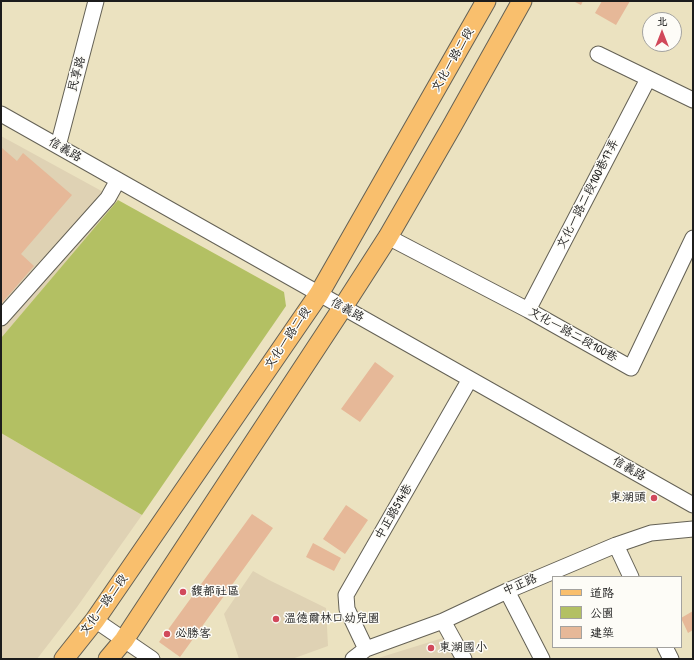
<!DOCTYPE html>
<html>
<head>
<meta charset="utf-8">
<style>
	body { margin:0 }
	#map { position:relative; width:694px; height:660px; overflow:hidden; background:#ebe2c0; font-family:"Patrick Hand","LXGW WenKai TC",sans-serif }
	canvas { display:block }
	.frame { position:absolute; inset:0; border:2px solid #1c1c1c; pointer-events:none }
	.legend { position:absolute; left:552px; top:576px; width:130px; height:72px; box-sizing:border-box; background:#fdfcf7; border:1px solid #a3a29f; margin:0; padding:5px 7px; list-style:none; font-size:12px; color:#1c1c1c }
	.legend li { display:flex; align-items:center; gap:8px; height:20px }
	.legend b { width:20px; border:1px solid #a3a29f }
	.north { position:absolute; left:642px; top:12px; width:40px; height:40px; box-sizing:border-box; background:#fdfcf7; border:1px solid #a3a29f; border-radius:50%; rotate:0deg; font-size:11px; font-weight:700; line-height:16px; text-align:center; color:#1c1c1c }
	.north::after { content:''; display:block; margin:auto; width:14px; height:18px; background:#d1495b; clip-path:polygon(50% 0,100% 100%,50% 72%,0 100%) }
</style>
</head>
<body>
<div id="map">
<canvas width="694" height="660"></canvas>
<div class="frame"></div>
<ul class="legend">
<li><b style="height:5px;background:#f9bf6d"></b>道路</li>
<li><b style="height:11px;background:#b3c063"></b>公園</li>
<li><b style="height:11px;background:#e6b898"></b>建築</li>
</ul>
<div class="north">北</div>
</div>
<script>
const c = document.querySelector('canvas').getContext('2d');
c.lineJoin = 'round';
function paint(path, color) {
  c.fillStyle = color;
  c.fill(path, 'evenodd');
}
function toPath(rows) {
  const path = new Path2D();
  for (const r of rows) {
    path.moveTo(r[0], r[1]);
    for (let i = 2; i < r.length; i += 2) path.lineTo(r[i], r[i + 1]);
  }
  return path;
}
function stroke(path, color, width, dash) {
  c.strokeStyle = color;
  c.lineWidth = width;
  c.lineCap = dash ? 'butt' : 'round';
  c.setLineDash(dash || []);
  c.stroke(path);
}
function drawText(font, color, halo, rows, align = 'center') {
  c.font = font + ' "Patrick Hand","LXGW WenKai TC",sans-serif';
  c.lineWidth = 3;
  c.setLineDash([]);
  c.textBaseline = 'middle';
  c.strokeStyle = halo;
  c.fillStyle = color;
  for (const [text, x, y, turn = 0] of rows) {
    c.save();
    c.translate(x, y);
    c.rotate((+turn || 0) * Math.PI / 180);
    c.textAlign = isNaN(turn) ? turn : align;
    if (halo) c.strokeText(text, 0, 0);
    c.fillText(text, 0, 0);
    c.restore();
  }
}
paint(toPath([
	[1,136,118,200,1,338],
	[1,433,142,515,77,607,37,659,1,659],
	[253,571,269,580,326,608,328,646,292,659,239,659,224,614],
	[446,637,458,659,375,659]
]), '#dfd2b4');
paint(toPath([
	[118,200,284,292,286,306,142,515,1,433,1,338]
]), '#b3c063');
paint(toPath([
	[573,1,583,1,581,5],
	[602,1,630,1,616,25,595,13],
	[2,148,17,161,23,153,72,195,21,254,34,266,1,304,1,150],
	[375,362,394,376,360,422,341,409],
	[346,505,368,520,345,554,323,539],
	[252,514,273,528,180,657,159,642],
	[313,543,341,558,334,571,306,557],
	[693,611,693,630,688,633,681,618]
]), '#e6b898');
const minor = toPath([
	[598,54,693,100],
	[1,114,693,505],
	[58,146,96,1],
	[388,237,528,310,631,368,693,238],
	[528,310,648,79],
	[1,318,108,198,118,180],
	[616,545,631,577],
	[507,591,542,659],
	[95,620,152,659],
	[443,621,464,659],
	[665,647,671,659],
	[366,649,347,609,346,595,470,379],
	[353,659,366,649,443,621,507,591,616,545,651,533,693,529]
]);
const major = toPath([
	[64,659,95,620,319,294,486,1],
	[108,659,124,640,343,307,388,237,452,126,522,1]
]);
stroke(minor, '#646155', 17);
stroke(major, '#646155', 21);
stroke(minor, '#fff', 15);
stroke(major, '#f9bf6d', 19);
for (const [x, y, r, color] of [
	[654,498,4,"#d1495b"],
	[183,592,4,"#d1495b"],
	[276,619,4,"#d1495b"],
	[167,634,4,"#d1495b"],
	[431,648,4,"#d1495b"]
]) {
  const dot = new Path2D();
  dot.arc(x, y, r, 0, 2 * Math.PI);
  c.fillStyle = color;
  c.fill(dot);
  stroke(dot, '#fdfcf7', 1.5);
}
drawText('12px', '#1c1c1c', '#fdfcf7', [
	["文化一路二段",453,60,-60],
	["民享路",77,74,-75],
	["信義路",65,150,30],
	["文化一路二段100巷17弄",588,194,-63],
	["信義路",347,310,29],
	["文化一路二段100巷",573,335,29],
	["文化一路二段",288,338,-56],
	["信義路",629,469,30],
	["中正路514巷",394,512,-60],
	["中正路",520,585,-23],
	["文化一路二段",104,605,-54]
]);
drawText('12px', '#1c1c1c', '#fdfcf7', [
	["東湖頭",646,498,"right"],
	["馥都社區",191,592],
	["溫德爾林口幼兒園",284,619],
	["必勝客",175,634],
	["東湖國小",439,648]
], 'left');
</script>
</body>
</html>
